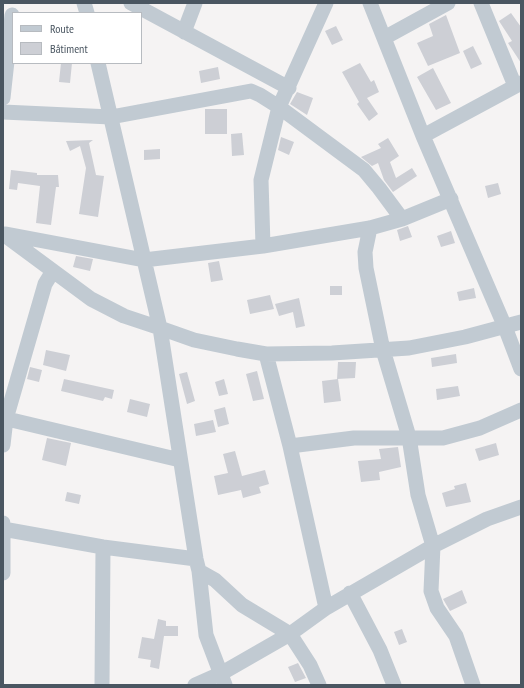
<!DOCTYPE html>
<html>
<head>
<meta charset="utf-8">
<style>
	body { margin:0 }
	#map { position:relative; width:524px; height:688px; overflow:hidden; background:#f5f3f3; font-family:"PT Sans Narrow",sans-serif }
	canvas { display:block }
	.frame { position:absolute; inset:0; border:4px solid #4a5661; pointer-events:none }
	.legend { position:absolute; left:12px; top:12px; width:130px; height:52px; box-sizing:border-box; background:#fff; border:1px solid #b7bbc0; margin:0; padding:5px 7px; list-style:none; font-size:12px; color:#4a5661 }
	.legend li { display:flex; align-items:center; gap:8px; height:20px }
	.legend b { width:20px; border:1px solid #b7bbc0 }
</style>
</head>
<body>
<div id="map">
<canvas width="524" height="688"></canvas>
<div class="frame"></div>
<ul class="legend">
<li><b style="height:5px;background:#c1cad2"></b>Route</li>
<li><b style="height:11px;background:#cdcfd5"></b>Bâtiment</li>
</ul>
</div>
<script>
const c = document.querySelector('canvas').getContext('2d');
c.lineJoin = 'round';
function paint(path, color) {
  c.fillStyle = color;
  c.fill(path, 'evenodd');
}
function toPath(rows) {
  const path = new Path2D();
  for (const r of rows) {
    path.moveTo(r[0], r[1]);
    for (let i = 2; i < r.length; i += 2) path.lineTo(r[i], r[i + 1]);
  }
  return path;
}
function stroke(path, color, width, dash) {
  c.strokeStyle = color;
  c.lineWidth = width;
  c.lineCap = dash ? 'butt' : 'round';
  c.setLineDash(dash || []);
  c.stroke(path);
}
paint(toPath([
	[511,13,521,27,521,63,508,43,512,41,499,21],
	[446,15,460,53,428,66,417,43,433,36,429,24],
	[336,26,343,40,332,45,325,31],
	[473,46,482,64,471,69,463,51],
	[61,63,72,63,70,83,59,82],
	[360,63,371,82,374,80,379,92,367,98,378,114,369,121,357,104,359,102,342,72],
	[218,67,220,79,201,83,199,71],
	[433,68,451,103,436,110,417,77],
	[297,92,313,98,307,115,290,104],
	[205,109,227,109,227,134,205,134],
	[242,133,244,155,232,156,231,134],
	[281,137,294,142,289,155,278,150],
	[388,138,399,156,390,162,396,178,412,168,417,176,393,192,384,180,378,163,372,166,361,157,381,148,378,144],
	[93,140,89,143,96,175,104,176,98,217,79,214,86,168,80,146,70,151,66,141],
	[160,149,160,159,144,160,144,150],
	[11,170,37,173,37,175,58,175,59,187,56,187,51,225,36,223,40,186,18,183,17,190,9,189],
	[498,183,501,194,488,198,485,186],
	[408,226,412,237,400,241,397,230],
	[451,231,455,243,441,247,437,236],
	[76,256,93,259,90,271,73,267],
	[219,261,223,280,211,282,208,263],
	[330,286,342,286,342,295,330,295],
	[474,288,476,298,459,301,457,292],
	[270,295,274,309,250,314,247,300],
	[299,298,305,326,296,328,293,312,279,316,275,304],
	[46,350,70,355,66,371,43,365],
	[456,354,457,363,432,367,431,358],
	[338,362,356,362,355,378,337,379],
	[30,367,42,370,39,382,27,379],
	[257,371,264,399,253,401,246,374],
	[187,372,195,401,187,404,179,374],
	[64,379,114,390,112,399,105,397,103,401,61,391],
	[224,379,228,394,219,396,215,382],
	[338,379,341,401,324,403,322,381],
	[458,386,460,396,437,400,436,389],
	[130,399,150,404,147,417,127,412],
	[225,407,229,424,218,427,214,410],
	[213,420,216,432,196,436,194,424],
	[47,438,71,443,66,466,42,460],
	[496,443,499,455,479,461,475,449],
	[398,447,401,467,379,472,380,480,361,482,358,461,381,459,379,449],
	[235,451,242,476,265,470,269,484,259,487,261,493,243,498,241,490,218,495,214,476,228,473,223,454],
	[466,483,471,502,446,507,442,493,455,489,454,486],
	[67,492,81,495,79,504,65,501],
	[462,590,467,603,450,611,443,599],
	[158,619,166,621,166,626,178,626,178,636,164,636,159,669,150,667,151,660,138,658,142,637,154,639],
	[402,629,407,642,399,645,394,632],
	[298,663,306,678,295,682,288,667]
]), '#cdcfd5');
stroke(toPath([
	[84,3,87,13],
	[131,3,289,88],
	[370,3,423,136,505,327,521,369],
	[481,3,515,86],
	[184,32,195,3],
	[384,38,448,3],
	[98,63,160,328,196,559,199,571,206,635,225,685],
	[3,98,12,15],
	[3,112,111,117,251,91,260,95,279,107,364,170,379,188,402,219],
	[423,136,521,83],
	[370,228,365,252,366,268,383,350,409,437,418,495,433,546,431,591,437,608,456,636,473,685],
	[3,234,91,299,124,316,160,328,194,340,237,349,266,354,332,353,409,348,465,337,521,322],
	[6,234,144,260,263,246,370,228,402,219,451,199],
	[263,246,261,180,279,107,326,3],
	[266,354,290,446,326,608],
	[3,418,180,460],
	[3,445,6,419,45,284,53,271],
	[290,446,354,438,443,438,480,428,521,410],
	[3,523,3,573],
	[3,529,103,547,196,559],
	[199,571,215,580,242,605,290,634,310,665,319,685],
	[350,593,380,650,394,685],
	[102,685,103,547],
	[195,685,222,673,290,634,326,608,433,546,487,519,521,507]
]), '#c1cad2', 15);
</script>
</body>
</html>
